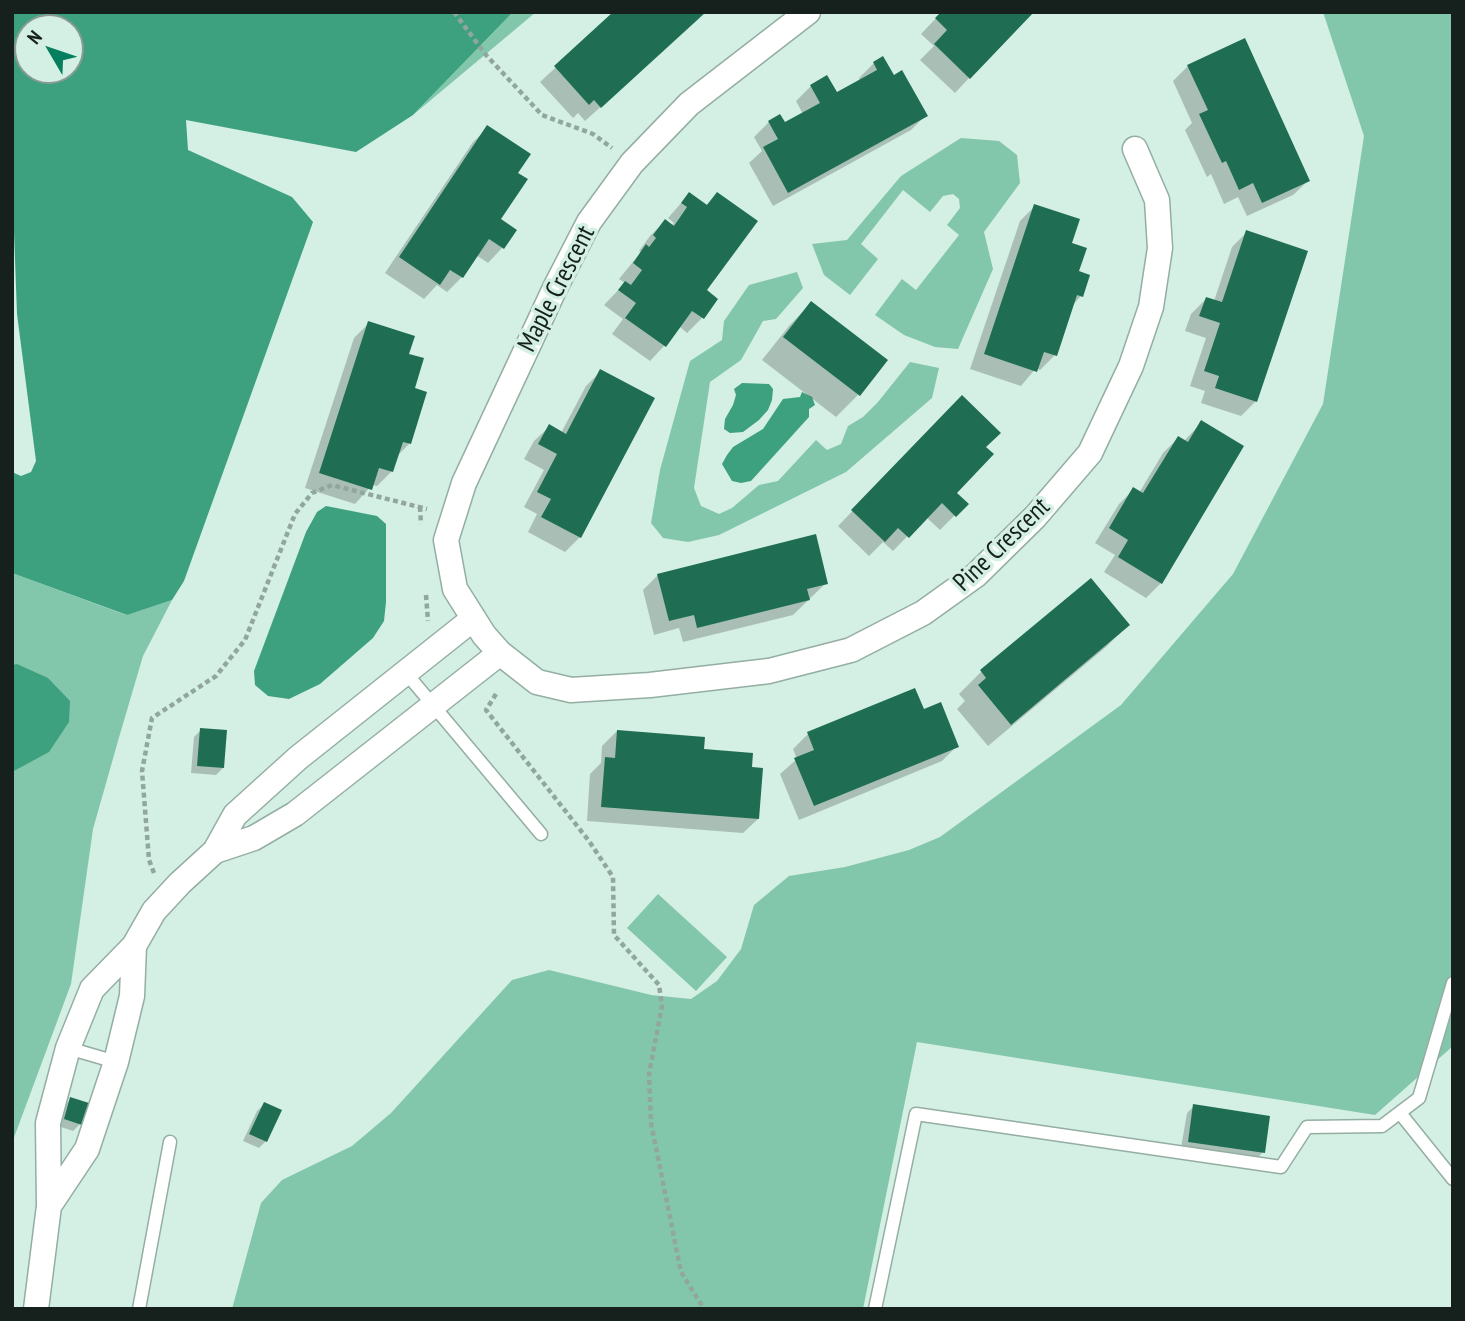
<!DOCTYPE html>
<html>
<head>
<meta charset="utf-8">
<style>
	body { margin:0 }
	#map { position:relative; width:1465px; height:1321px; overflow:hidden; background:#d4efe3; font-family:"PT Sans Narrow",sans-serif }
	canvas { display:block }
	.frame { position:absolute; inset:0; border:14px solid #16201c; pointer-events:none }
	.north { position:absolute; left:14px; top:14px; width:70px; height:70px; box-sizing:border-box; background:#d4efe3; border:2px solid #889c93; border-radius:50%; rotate:309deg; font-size:19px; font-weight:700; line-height:28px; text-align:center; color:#16201c }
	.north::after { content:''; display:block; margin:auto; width:24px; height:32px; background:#057f5e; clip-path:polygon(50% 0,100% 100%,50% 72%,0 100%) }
</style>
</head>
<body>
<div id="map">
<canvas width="1465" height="1321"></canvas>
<div class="frame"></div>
<div class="north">N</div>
</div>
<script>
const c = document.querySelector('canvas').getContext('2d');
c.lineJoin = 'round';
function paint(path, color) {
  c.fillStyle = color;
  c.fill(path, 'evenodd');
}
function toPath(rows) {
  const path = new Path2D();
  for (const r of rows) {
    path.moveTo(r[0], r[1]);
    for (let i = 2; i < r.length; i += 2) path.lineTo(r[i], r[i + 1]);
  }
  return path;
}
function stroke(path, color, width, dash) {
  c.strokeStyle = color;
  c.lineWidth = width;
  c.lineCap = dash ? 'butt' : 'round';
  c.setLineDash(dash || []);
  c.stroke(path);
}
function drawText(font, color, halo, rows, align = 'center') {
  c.font = font + ' "PT Sans Narrow",sans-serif';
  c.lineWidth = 7;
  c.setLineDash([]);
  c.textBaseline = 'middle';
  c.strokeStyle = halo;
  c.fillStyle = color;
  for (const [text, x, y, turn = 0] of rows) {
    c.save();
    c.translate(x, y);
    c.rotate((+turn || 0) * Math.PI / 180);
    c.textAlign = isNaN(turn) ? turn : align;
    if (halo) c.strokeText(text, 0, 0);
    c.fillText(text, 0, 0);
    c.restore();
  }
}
paint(toPath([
	[513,12,536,12,413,115],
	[1323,12,1453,12,1453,1046,1375,1115,917,1042,863,1309,232,1309,261,1203,282,1180,352,1146,391,1113,512,980,549,970,651,995,691,999,717,981,741,949,754,905,789,876,845,867,909,850,940,837,1121,705,1233,574,1323,404,1364,136],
	[961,138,999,141,1017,155,1020,183,984,232,993,269,958,349,935,347,904,335,875,315,902,279,916,290,959,235,947,225,960,208,959,199,953,194,943,196,930,212,903,190,861,244,878,259,850,295,824,275,812,244,847,240,901,176],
	[797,272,803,288,776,319,763,321,741,360,710,382,694,488,701,506,719,514,732,508,759,485,778,481,816,440,827,450,841,444,848,426,863,417,878,402,910,362,939,368,932,398,846,472,719,535,688,542,663,538,651,523,660,470,690,361,722,340,724,321,749,285],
	[12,573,126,615,172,600,143,656,120,734,93,829,71,984,12,1143],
	[658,894,727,957,696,991,627,928]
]), '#82c7ab');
paint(toPath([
	[12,12,513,12,413,115,356,152,186,120,188,150,292,197,313,222,184,581,172,600,127,615,12,573,12,472,21,476,31,472,36,461,17,314,12,178],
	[28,28,70,28,70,70,28,70],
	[742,383,769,384,773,389,772,400,768,410,759,420,743,432,730,433,724,429,725,419,733,405,736,395,734,389],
	[802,392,812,397,815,405,809,409,809,417,751,481,741,483,732,481,722,464,727,455,733,447,763,429,783,399,800,397],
	[326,506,377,516,386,524,386,602,384,621,373,638,320,684,289,699,268,696,255,685,254,671,306,532,317,512],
	[17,664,48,678,70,701,69,722,49,752,12,772,12,665]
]), '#3da17f');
paint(toPath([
	[616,12,697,20,585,121,578,113,573,118,540,82],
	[942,12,969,78,955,93,920,60,934,46,921,34],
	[874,63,893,77,925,116,911,130,773,206,749,163,762,151,754,137,769,122,784,125,803,114,796,101,811,86,836,94,860,81,859,78],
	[1188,66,1308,181,1293,195,1247,216,1238,197,1224,204,1211,174,1207,177,1185,130,1192,123,1173,81],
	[488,128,516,173,498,220,514,231,502,248,488,263,476,255,462,277,447,292,437,285,424,299,385,273,473,142],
	[689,194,705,206,718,194,705,291,716,299,702,318,687,333,679,326,664,346,650,361,612,334,623,319,604,305,625,283,619,279,641,252,639,251,650,236,665,221,671,226,674,223,668,218],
	[1035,206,1070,244,1081,296,1072,306,1055,355,1040,370,1036,368,1021,386,970,369,1020,221],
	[1247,232,1256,401,1241,416,1201,403,1205,391,1190,386,1206,338,1185,331,1191,314,1206,299,1214,301,1232,247],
	[811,303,885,360,858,395,836,417,762,360,789,326],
	[369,323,407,355,413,389,409,444,396,457,392,471,377,486,372,485,355,504,305,488,354,338],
	[601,371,580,537,565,552,528,532,537,514,524,507,544,470,524,459,534,441,549,427,561,433,586,386],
	[962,398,984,447,954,493,966,504,940,530,926,517,893,551,883,542,869,556,838,526],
	[1201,423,1161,583,1146,598,1104,572,1115,555,1095,543,1119,504,1134,489,1139,493,1163,453,1178,438,1184,441],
	[658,575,826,583,793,615,683,642,679,628,654,635,643,590],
	[1091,580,1128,625,1106,647,988,746,957,709,965,701,959,694,981,672],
	[923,711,957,746,942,761,799,820,780,774,797,759,793,749,808,734],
	[201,730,223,768,216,775,191,773,194,737],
	[617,731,702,751,750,769,758,819,743,833,587,821,590,774,601,763,602,746],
	[71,1099,80,1124,73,1131,58,1126,64,1106],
	[264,1104,266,1141,259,1148,243,1141,257,1111],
	[1194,1106,1263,1152,1256,1159,1181,1148,1187,1113]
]), '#0003');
paint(toPath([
	[613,12,706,12,601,108,594,100,589,105,554,66],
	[941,12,1034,12,970,79,934,44,947,30,935,18],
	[1245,38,1310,181,1262,203,1253,183,1239,190,1226,161,1222,163,1199,114,1208,110,1187,65],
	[883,56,894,75,902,70,928,116,788,193,763,147,778,139,768,121,780,114,785,122,820,103,810,85,827,75,837,92,877,70,873,62],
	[487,125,531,154,518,173,528,179,501,219,517,230,504,249,489,239,463,278,450,270,440,285,399,257],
	[689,192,707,205,717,192,758,221,707,290,718,299,704,319,692,311,666,347,625,318,636,303,618,290,625,281,631,285,642,270,633,263,646,244,649,247,656,238,653,235,665,219,674,226,687,207,681,203],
	[1034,204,1080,219,1072,243,1087,248,1079,271,1090,275,1083,297,1077,295,1057,356,1044,352,1037,372,984,354],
	[1246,230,1308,251,1257,402,1215,388,1219,376,1204,371,1220,323,1199,316,1206,297,1222,302],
	[811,301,888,360,860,396,783,337],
	[368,321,415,336,409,354,424,358,415,388,427,392,411,444,403,442,393,472,379,468,372,490,319,473],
	[600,369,655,398,581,538,541,517,551,499,537,492,557,454,538,444,549,424,566,434],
	[962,395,1001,433,986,447,994,454,957,493,969,504,956,517,942,503,909,538,898,528,885,542,851,510],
	[1201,420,1244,446,1162,584,1118,557,1128,540,1109,528,1133,487,1143,493,1178,436,1188,442],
	[816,534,828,584,807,589,810,600,697,628,694,615,669,621,657,574],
	[1091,578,1130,625,1011,725,978,685,986,678,980,670],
	[915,688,924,709,941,702,959,747,814,806,794,758,814,750,807,732],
	[200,728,227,730,224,768,197,766],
	[617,730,705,737,704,749,753,753,752,767,763,768,759,819,601,807,605,757,615,758],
	[70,1097,89,1103,82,1125,64,1119],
	[264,1102,282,1110,267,1142,249,1134],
	[1193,1104,1270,1116,1265,1153,1188,1142]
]), '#1f6e54');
const lane = toPath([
	[406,673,541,834],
	[68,1048,116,1062],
	[1400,1113,1453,1179],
	[139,1309,170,1142],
	[875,1309,916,1114,1281,1167,1307,1127,1382,1126,1419,1098,1453,983]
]);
const street = toPath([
	[808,12,689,104,632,163,589,222,555,288,464,483,446,540,455,589,484,635,500,653,537,682,571,690,650,685,769,671,851,650,923,613,976,575,1035,517,1090,453,1131,366,1151,307,1160,248,1157,200,1135,149],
	[215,851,254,838,295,814,500,653],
	[49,1206,87,1149,116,1062,132,996,134,946],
	[36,1309,49,1206,48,1123,68,1048,92,989,134,946,154,911,180,883,215,851,235,815,298,758,473,619]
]);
stroke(lane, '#94aea2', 15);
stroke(street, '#94aea2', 27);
stroke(toPath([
	[454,12,486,55,542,115,593,134,612,148],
	[420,507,421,524],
	[426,595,428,621],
	[496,694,486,710,589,841,613,877,614,935,659,985,662,1006,649,1074,651,1123,681,1272,704,1309],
	[154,873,149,860,142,771,152,718,216,676,245,640,295,514,312,493,332,485,427,509]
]), '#91a69d', 4.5, [5, 3.5]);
stroke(lane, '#fff', 12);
stroke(street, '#fff', 24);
drawText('26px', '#16201c', '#d4efe3', [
	["Maple Crescent",557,289,-63],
	["Pine Crescent",1002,545,-44]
]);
</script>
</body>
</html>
